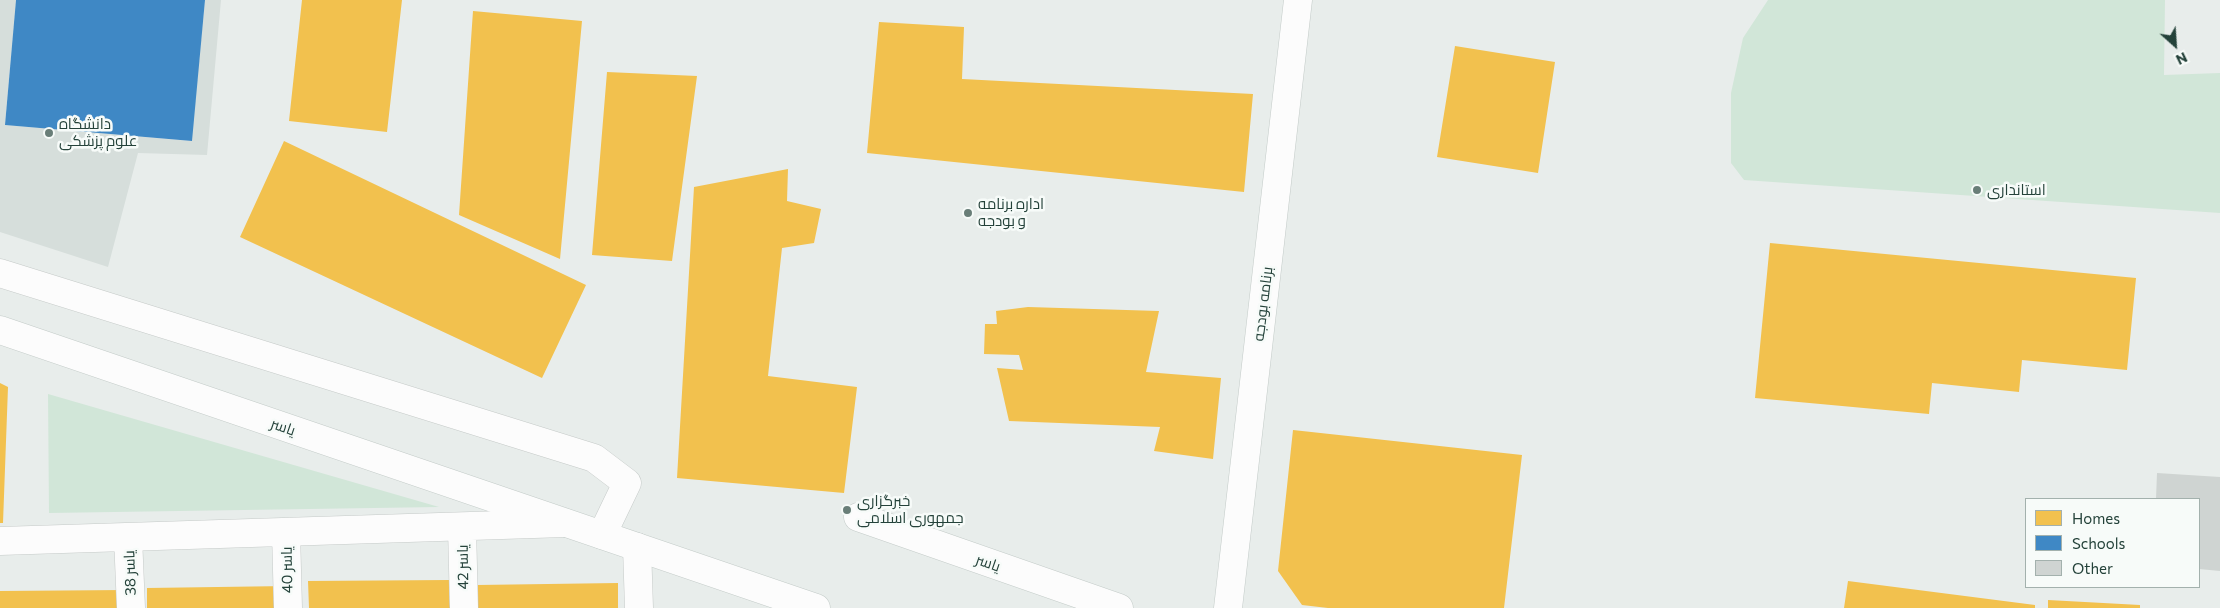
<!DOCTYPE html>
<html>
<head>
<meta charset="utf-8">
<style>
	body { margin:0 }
	#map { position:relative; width:2220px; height:608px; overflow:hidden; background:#e8edeb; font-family:Commissioner,sans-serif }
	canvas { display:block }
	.legend { position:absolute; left:2025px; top:498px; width:175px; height:90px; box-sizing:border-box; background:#f7fbf9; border:1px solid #a3b1ad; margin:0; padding:6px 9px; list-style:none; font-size:15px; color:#24423a }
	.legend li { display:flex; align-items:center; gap:10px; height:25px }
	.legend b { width:25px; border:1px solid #a3b1ad }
	.north { position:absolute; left:2150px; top:20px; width:50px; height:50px; -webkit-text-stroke:4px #f7fbf9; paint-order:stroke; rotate:154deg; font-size:14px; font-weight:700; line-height:20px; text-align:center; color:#24423a }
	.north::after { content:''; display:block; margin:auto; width:18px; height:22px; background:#24423a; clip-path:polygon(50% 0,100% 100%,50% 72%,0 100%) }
</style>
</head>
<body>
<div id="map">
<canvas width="2220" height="608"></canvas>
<ul class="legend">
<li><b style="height:14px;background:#f2c14e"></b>Homes</li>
<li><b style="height:14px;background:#3f88c5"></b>Schools</li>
<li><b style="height:14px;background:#cfd4d2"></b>Other</li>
</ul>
<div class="north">N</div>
</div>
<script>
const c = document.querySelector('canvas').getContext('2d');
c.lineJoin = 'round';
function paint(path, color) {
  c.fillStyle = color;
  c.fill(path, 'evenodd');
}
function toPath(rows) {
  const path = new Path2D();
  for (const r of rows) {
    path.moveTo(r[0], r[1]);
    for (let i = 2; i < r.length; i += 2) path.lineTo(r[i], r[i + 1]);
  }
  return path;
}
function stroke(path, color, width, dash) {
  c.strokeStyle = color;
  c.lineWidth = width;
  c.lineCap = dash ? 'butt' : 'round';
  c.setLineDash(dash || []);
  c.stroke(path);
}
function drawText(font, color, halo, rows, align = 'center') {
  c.font = font + ' Commissioner,Cairo,sans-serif';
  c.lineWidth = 5;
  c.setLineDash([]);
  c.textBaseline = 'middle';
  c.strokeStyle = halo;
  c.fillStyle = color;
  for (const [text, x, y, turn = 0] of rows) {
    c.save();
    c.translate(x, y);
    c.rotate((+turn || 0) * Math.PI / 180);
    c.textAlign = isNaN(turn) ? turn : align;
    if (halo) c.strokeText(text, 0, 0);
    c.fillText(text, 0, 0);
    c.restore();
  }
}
paint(toPath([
	[0,0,16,0,5,125,191,141,205,0,221,0,207,155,138,153,108,267,0,232]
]), '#d6dedb');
paint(toPath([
	[1768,0,2165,0,2164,75,2220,73,2220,213,1744,180,1731,163,1731,93,1743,38],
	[48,394,439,507,49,513]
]), '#d1e6d8');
paint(toPath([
	[302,0,402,0,387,132,289,121],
	[473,11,582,21,560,259,459,215],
	[879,22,964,27,962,79,1253,94,1244,192,867,153],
	[1455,46,1555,62,1538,173,1437,157],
	[607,72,697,76,672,261,592,255],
	[284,141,586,285,542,378,240,237],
	[788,169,787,201,821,209,814,243,782,248,768,376,857,387,844,493,677,478,694,187],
	[1770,243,2136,278,2127,370,2022,360,2019,392,1932,383,1929,414,1755,398],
	[1028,307,1159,311,1146,372,1221,378,1213,459,1154,451,1160,427,1009,421,997,368,1023,370,1019,355,984,354,985,324,997,324,996,311],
	[0,383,8,387,3,523,0,523],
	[1293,430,1522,455,1504,608,1328,608,1302,605,1278,571],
	[449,580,450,608,309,608,308,581],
	[1848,581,2035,605,2035,608,1844,608],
	[618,583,618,608,477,608,477,585],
	[288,586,288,608,147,608,147,588],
	[125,590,125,608,0,608,0,591],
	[2048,600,2140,605,2140,608,2048,608]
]), '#f2c14e');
paint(toPath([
	[16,0,205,0,192,141,5,125]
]), '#3f88c5');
paint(toPath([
	[2157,473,2220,477,2220,571,2199,569,2199,499,2156,499]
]), '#cfd4d2');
const minor = toPath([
	[0,273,594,458,627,483,602,535],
	[462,527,464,608],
	[286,532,288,608],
	[128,537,131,608],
	[0,541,565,523],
	[637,547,639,608]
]);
const secondary = toPath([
	[0,330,816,608],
	[858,517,1119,608],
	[1228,608,1298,0]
]);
stroke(minor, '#c5cac8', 29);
stroke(secondary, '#c3cbc8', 29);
stroke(minor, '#fcfcfc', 28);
stroke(secondary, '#fcfcfc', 28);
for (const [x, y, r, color] of [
	[49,133,5,"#697e78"],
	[1977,190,5,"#697e78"],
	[968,213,5,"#697e78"],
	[847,510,5,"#697e78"]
]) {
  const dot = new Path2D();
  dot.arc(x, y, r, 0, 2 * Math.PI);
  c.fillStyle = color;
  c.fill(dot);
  stroke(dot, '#f7fbf9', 2);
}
drawText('15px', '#24423a', '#f7fbf9', [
	["دانشگاه",59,124],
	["علوم پزشکی",59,141],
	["استانداری",1987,190],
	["اداره برنامه",978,204],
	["و بودجه",978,221],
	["خبرگزاری",857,501],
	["جمهوری اسلامی",857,518]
], 'left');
drawText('15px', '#24423a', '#f7fbf9', [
	["برنامه بودجه",1263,304,-83],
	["یاسر",283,427,19],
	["یاسر",988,563,19],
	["یاسر 42",463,567,-91],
	["یاسر 40",287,570,-91],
	["یاسر 38",130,573,-92]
]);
</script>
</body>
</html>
